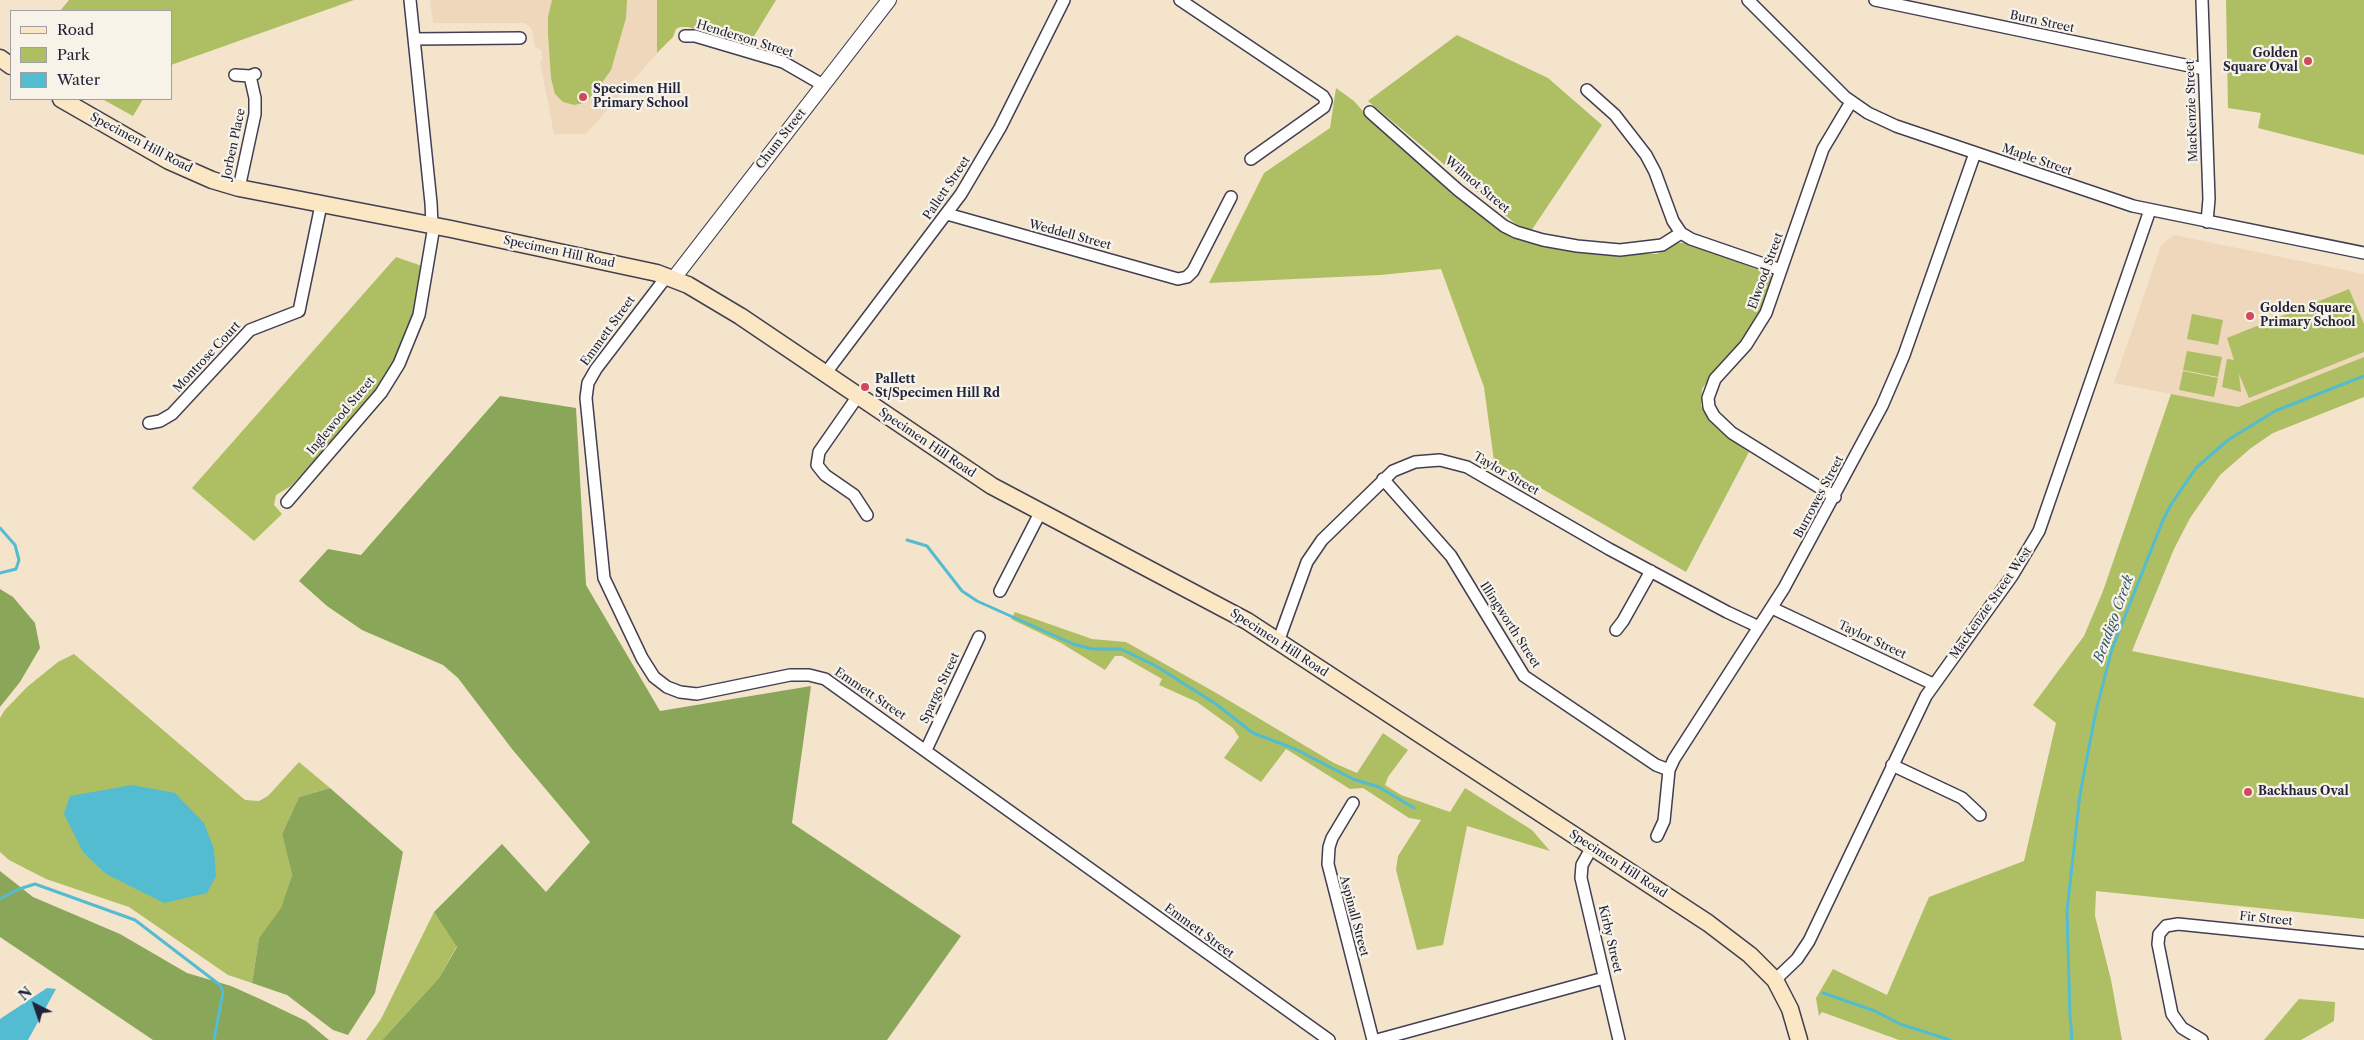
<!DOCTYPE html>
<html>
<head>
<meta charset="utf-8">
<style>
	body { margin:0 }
	#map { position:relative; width:2364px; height:1040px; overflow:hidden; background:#f4e4cc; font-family:"Libre Caslon Text",serif }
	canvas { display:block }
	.legend { position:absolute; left:10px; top:10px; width:162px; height:90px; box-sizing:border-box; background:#f7f3e8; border:1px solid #a29fa3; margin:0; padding:6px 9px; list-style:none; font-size:15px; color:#22223b }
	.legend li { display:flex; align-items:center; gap:10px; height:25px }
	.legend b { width:25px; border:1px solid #a29fa3 }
	.north { position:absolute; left:10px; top:980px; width:50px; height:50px; -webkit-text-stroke:4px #f7f3e8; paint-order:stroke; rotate:319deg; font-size:14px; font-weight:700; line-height:20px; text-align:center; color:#22223b }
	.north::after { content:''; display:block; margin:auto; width:18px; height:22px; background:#22223b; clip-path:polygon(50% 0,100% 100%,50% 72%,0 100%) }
</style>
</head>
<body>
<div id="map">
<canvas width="2364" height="1040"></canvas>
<ul class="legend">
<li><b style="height:6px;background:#fbe7c3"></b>Road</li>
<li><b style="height:14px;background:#adbf62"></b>Park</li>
<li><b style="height:14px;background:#53bcd1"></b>Water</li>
</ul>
<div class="north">N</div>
</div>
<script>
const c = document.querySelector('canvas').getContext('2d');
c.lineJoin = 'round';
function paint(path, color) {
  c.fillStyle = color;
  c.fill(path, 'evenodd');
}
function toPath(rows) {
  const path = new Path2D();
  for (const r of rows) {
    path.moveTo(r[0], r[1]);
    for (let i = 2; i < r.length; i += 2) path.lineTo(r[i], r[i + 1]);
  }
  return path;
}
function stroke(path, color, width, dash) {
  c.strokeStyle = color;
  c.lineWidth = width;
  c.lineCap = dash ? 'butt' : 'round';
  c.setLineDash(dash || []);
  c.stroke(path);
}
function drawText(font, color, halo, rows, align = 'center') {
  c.font = font + ' "Libre Caslon Text",serif';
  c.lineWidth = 4.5;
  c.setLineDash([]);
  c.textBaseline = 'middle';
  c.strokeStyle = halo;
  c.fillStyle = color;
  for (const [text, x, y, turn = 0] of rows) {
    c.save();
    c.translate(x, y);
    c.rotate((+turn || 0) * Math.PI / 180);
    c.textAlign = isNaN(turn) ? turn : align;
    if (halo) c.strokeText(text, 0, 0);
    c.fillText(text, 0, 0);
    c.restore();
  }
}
paint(toPath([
	[430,0,657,0,657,53,586,134,554,134,540,61,543,60,541,50,535,47,532,29,525,23,433,23],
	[2174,235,2364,274,2364,357,2238,407,2114,383,2161,245]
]), '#eed7bb');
paint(toPath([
	[69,0,354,0,171,65,171,11,60,11],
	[552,0,627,0,626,18,611,70,594,94,583,103,574,105,563,102,555,94,551,78,548,34,548,17],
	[657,0,776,0,748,46,688,27,680,27,676,29,673,37,657,53],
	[2226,0,2364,0,2364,155,2258,128,2261,113,2228,108],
	[1457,35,1548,78,1602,125,1531,231,1517,225,1368,101],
	[1336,88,1354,101,1368,117,1526,240,1646,254,1657,254,1678,243,1688,243,1769,274,1771,277,1770,286,1757,319,1739,345,1713,373,1702,389,1701,406,1708,418,1723,433,1749,452,1686,572,1494,461,1484,387,1441,269,1380,275,1209,283,1264,173,1330,128],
	[102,99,143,99,133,116],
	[396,257,422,266,410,327,398,355,389,373,369,400,291,486,276,495,274,505,282,514,254,541,192,488],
	[2349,289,2364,324,2364,352,2249,398,2239,374,2241,392,2222,387,2227,359,2234,360,2227,338],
	[2192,314,2223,320,2218,345,2187,339],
	[2187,351,2222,357,2218,377,2183,370],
	[2364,357,2364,397,2273,433,2251,448,2220,475,2190,518,2174,549,2132,651,2364,698,2364,919,2096,891,2095,916,2111,980,2122,1040,1899,1040,1822,1012,1819,1016,1816,998,1833,969,1887,995,1929,897,2024,861,2056,723,2033,705,2084,636,2103,591,2171,394,2238,407],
	[2183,371,2218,378,2214,397,2179,390],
	[1015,612,1092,639,1126,642,1218,694,1334,763,1357,773,1383,733,1408,750,1388,777,1385,785,1401,795,1450,812,1465,788,1532,830,1550,851,1467,826,1443,945,1417,950,1396,870,1398,856,1421,820,1409,818,1363,788,1350,789,1286,749,1261,782,1224,758,1239,737,1233,728,1197,702,1159,685,1162,679,1122,656,1115,656,1105,670,1061,643,1011,619],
	[74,654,245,800,259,801,268,796,299,762,330,788,299,797,282,834,292,875,281,909,259,938,252,983,228,975,129,907,46,879,9,860,0,852,0,718,4,711,27,687,58,662],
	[434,912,457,946,439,978,382,1040,366,1040,381,1019],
	[2299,999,2335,1002,2334,1021,2301,1040,2264,1040]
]), '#adbf62');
paint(toPath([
	[500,396,576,408,586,585,660,711,811,686,792,823,961,936,887,1040,382,1040,439,978,457,947,434,912,502,844,546,892,590,842,512,749,458,678,443,665,362,630,327,606,299,581,328,549,361,555],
	[0,589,13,597,35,623,40,648,20,682,0,707],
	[330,788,403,852,375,993,348,1035,333,1030,287,995,252,983,259,938,281,908,292,875,282,834,299,797],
	[0,871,33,897,120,934,187,973,231,986,260,999,306,1021,329,1040,153,1040,0,937]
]), '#8aa658');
paint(toPath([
	[132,785,175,793,204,823,214,849,216,876,207,893,164,903,106,874,83,852,64,814,70,796],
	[47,988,56,989,28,1040,0,1040,0,1019]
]), '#53bcd1');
stroke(toPath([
	[0,528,15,545,19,560,16,569,0,573],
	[907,540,927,546,962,591,977,601,1073,644,1092,649,1121,649,1156,666,1216,704,1253,733,1295,749,1353,779,1379,787,1414,808],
	[0,899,19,889,35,884,135,920,220,985,223,992,214,1040],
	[1823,993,1875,1011,1900,1024,1950,1040],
	[2072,1040,2070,1015,2067,911,2080,794,2096,711,2112,649,2163,520,2172,503,2196,468,2228,440,2275,411,2364,376]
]), '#53bcd1', 3);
const minor = toPath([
	[410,0,431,203,432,225],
	[1180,0,1323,96,1326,101,1324,107,1251,159],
	[1748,0,1845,97,1868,113,1896,126,2133,206,2364,253],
	[1875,0,2204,69],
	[2202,0,2209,199,2207,222],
	[685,36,695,36,783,62,823,85],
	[414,39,520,38],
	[235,75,250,76,255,74],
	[1587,90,1615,115,1646,155,1655,172,1673,221,1681,233,1691,239,1781,270],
	[1370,112,1458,190,1504,226,1516,232,1543,240,1577,246,1620,250,1662,245,1681,233],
	[239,188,255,114,255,98,250,76],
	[947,214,1178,279,1187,277,1193,271,1231,197],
	[667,276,596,369,588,383,586,398,604,578,642,658,654,677,667,687,680,692,697,694,790,675,809,675,825,679,1329,1040],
	[825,374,961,194,1000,128,1064,0],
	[858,396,819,452,817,465,825,475,854,495,867,515],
	[149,423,160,421,172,414,250,330,299,311,321,205],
	[1383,479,1451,556,1524,676,1656,765,1669,770],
	[1835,497,1732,433,1714,416,1709,407,1708,398,1715,379,1746,345,1766,313,1823,149,1851,102],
	[287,502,381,393,399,364,419,315,434,226],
	[1000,591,1041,511],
	[1772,608,1933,684],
	[1616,630,1623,621,1651,571],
	[1278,642,1307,562,1322,540,1393,471,1415,462,1440,460,1467,467,1609,549,1727,612,1759,627],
	[926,750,979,637],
	[1892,765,1962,798,1980,815],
	[1353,803,1332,838,1329,847,1328,864,1373,1040],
	[1657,836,1664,821,1669,770,1674,759,1784,588,1882,406,1904,355,1975,153],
	[1592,847,1582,865,1581,878,1619,1040],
	[1775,980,1797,959,1809,941,1926,696,2012,576,2039,531,2150,210],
	[1377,1040,1604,978],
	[2202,1040,2182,1028,2172,1014,2158,944,2159,934,2166,926,2178,924,2364,943]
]);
const tertiary = toPath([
	[674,278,889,0]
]);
const secondary = toPath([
	[0,58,11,66],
	[61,99,169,161,212,180,239,188,451,229,657,273,688,285,740,316,992,486,1247,621,1708,923,1750,955,1775,980,1790,1009,1799,1040]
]);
stroke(minor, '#423f51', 14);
stroke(tertiary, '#423f51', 16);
stroke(secondary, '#423f51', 19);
stroke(minor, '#fff', 11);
stroke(tertiary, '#fff', 14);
stroke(secondary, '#fbe7c3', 16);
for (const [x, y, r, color] of [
	[2308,61,5,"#d1495b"],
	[583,97,5,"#d1495b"],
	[2250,316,5,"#d1495b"],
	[865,387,5,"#d1495b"],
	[2248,792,5,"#d1495b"]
]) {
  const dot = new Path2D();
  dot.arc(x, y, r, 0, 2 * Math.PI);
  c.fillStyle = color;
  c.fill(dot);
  stroke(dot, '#f7f3e8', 2);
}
drawText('12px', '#22223b', '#f7f3e8', [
	["Burn Street",2042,22,12],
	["Henderson Street",745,39,17],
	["MacKenzie Street",2192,111,-92],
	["Chum Street",781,139,-52],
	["Specimen Hill Road",141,143,28],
	["Jorben Place",234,144,-78],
	["Maple Street",2037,160,19],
	["Wilmot Street",1477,185,40],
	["Pallett Street",947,188,-56],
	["Weddell Street",1070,235,15],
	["Specimen Hill Road",559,252,12],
	["Elwood Street",1766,271,-70],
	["Emmett Street",608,331,-54],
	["Montrose Court",207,357,-47],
	["Inglewood Street",341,416,-50],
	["Specimen Hill Road",927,443,34],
	["Taylor Street",1506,474,30],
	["Burrowes Street",1819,497,-62],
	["MacKenzie Street West",1991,603,-55],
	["Illingworth Street",1510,625,57],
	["Taylor Street",1872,640,25],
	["Specimen Hill Road",1279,643,33],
	["Spargo Street",940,688,-65],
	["Emmett Street",870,694,34],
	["Specimen Hill Road",1618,864,33],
	["Aspinall Street",1354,916,75],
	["Fir Street",2266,919,6],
	["Emmett Street",1199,931,36],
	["Kirby Street",1610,939,77]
]);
drawText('bold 12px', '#22223b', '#f7f3e8', [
	["Golden",2298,54,"right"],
	["Square Oval",2298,68,"right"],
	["Specimen Hill",593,90],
	["Primary School",593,104],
	["Golden Square",2260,309],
	["Primary School",2260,323],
	["Pallett",875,380],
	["St/Specimen Hill Rd",875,394],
	["Backhaus Oval",2258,792]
], 'left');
drawText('italic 14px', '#335870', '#f7f3e8', [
	["Bendigo Creek",2114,619,-70]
]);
</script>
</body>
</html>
